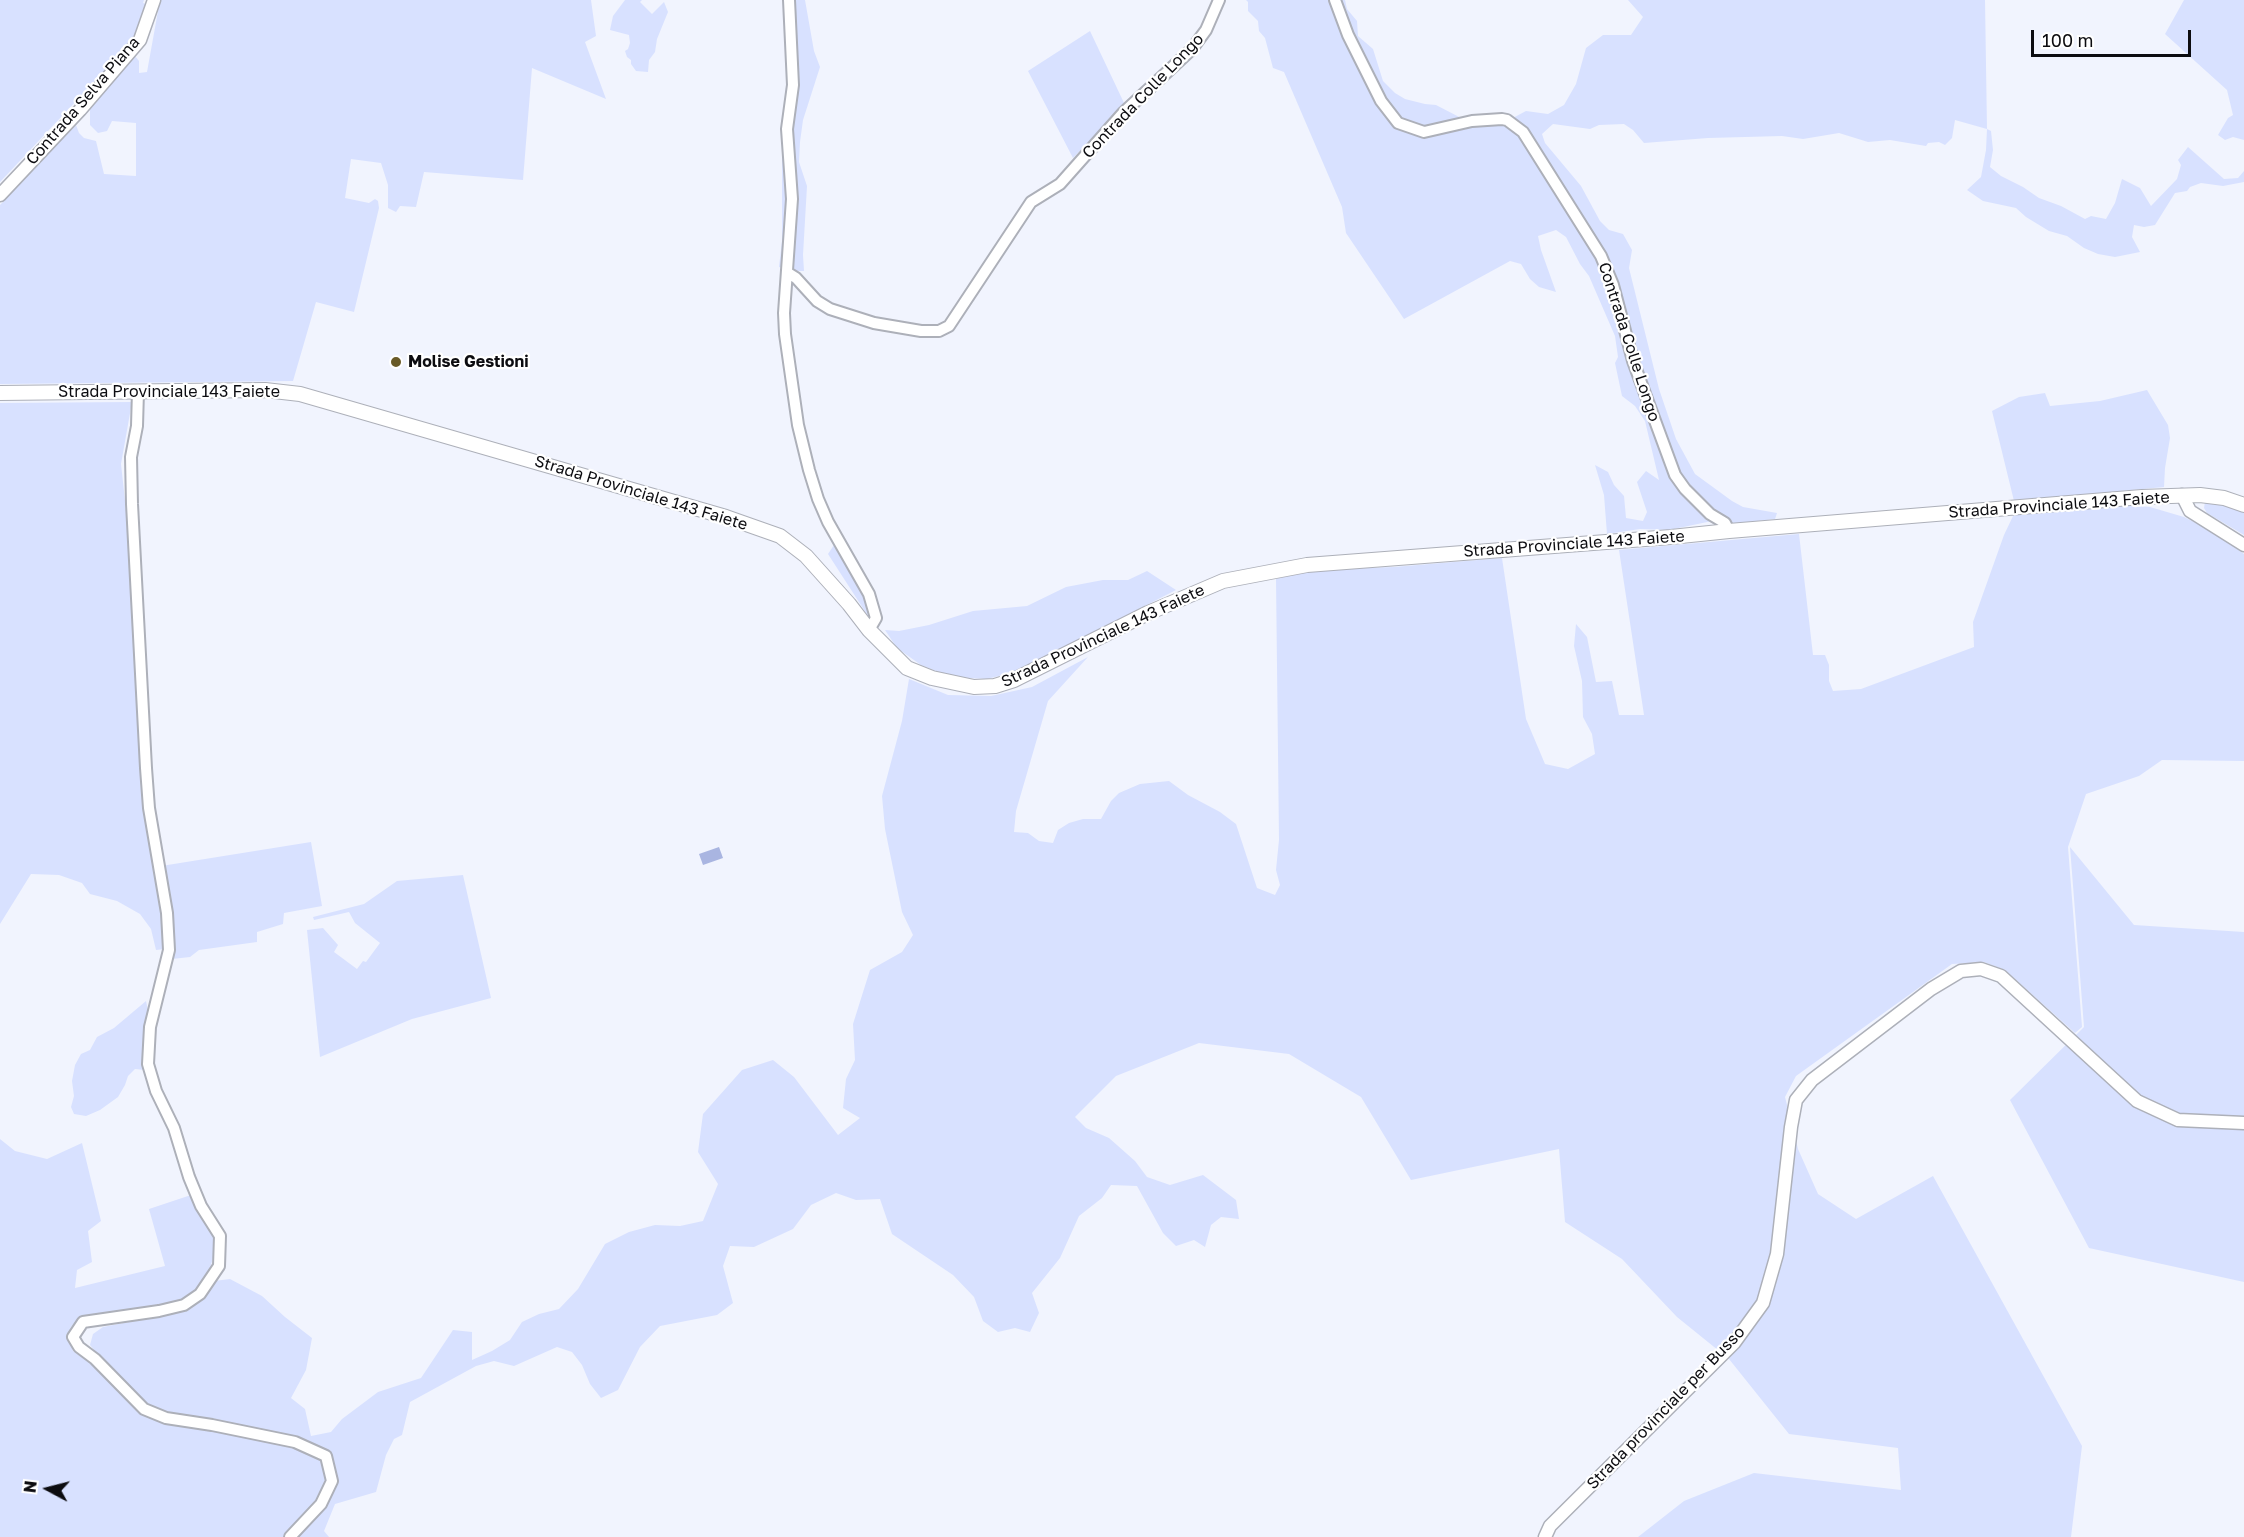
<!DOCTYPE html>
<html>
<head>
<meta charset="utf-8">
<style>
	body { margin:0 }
	#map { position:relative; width:2244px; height:1537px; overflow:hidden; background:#f1f4fe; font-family:"Golos Text",sans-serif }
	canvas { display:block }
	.north { position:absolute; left:18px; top:1459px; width:60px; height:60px; -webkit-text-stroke:4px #fff; paint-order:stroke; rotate:277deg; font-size:16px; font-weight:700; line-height:24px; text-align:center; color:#0c0c10 }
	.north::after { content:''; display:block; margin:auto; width:21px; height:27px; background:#0c0c10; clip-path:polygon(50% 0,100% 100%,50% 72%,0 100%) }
	.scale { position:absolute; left:2031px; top:30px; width:160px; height:27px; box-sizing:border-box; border:3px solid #0c0c10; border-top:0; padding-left:8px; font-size:18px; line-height:21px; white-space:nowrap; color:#0c0c10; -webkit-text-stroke:4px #fff; paint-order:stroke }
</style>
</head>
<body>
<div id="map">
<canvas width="2244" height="1537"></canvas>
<div class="north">N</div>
<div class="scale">100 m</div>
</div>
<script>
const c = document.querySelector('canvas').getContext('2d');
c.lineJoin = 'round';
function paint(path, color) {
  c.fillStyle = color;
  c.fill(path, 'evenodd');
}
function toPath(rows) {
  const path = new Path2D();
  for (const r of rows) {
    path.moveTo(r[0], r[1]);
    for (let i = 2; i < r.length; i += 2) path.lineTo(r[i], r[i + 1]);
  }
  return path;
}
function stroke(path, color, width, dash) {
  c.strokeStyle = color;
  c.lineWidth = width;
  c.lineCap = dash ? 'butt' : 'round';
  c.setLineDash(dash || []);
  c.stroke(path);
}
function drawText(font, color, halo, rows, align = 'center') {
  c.font = font + ' "Golos Text",sans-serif';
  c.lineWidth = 4.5;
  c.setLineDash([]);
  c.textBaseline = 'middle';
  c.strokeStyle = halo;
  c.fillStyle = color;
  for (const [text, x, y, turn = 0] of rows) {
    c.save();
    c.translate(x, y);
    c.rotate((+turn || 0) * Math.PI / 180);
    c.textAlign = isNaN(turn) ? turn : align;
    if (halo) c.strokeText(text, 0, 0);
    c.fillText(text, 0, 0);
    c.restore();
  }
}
paint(toPath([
	[0,0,144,0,143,3,146,4,137,32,126,48,0,182],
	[160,0,591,0,596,36,585,42,606,99,532,68,523,180,424,172,416,207,400,206,396,212,388,208,388,185,381,163,351,159,345,198,369,203,375,199,378,201,379,208,354,312,316,302,293,381,0,384,0,205,76,125,79,133,84,138,96,141,104,174,136,176,136,123,112,121,107,131,98,133,90,125,90,108,135,56,139,61,139,73,147,72],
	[625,0,642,0,640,2,652,14,664,2,668,12,657,39,655,52,649,60,648,72,636,71,631,64,631,60,627,57,625,51,628,49,630,43,629,35,610,30,613,16],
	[784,0,805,0,814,51,820,67,803,120,800,142,799,162,807,186,803,255,804,271,797,271,779,267,782,241,782,124,787,78],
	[1246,0,1345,0,1347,9,1357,21,1358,36,1373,49,1383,81,1395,93,1405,99,1425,104,1436,105,1465,120,1511,119,1526,111,1548,114,1564,105,1576,84,1586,48,1603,35,1631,35,1643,17,1628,0,1985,0,1987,129,1991,131,1993,150,1990,167,2001,176,2023,187,2039,198,2061,206,2085,219,2091,216,2106,219,2115,203,2122,179,2140,188,2151,206,2177,179,2181,165,2178,160,2188,147,2224,179,2238,178,2244,171,2244,182,2223,186,2201,183,2190,187,2187,191,2175,193,2155,225,2144,227,2134,225,2132,237,2140,252,2115,257,2098,254,2084,248,2067,236,2049,231,2026,217,2016,208,1983,201,1967,190,1981,177,1986,150,1987,129,1955,120,1952,138,1945,145,1939,142,1928,143,1926,146,1890,140,1868,142,1839,133,1803,139,1782,136,1708,138,1644,143,1633,130,1624,124,1599,125,1590,129,1553,124,1542,134,1545,143,1581,186,1600,221,1609,230,1623,234,1632,250,1629,268,1659,389,1676,439,1695,474,1732,501,1743,507,1777,513,1775,519,1715,526,1712,521,1669,530,1640,529,1607,534,1604,495,1595,465,1608,472,1614,485,1624,496,1626,518,1643,521,1647,512,1637,482,1646,471,1659,480,1645,421,1635,406,1622,396,1615,363,1618,357,1615,336,1589,276,1580,264,1566,237,1556,230,1538,236,1541,250,1556,292,1539,287,1530,279,1521,264,1510,261,1404,319,1346,233,1342,207,1284,72,1273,68,1265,38,1259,31,1258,21,1248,11,1248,2],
	[2184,0,2244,0,2244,140,2233,137,2225,140,2218,135,2228,118,2233,115,2227,90,2165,34],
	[1090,31,1125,105,1073,158,1028,71],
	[2147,390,2168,425,2170,438,2165,468,2164,487,2014,501,1992,411,2019,397,2045,393,2050,406,2100,401],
	[132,402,121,464,128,528,138,696,141,791,144,792,155,867,311,842,322,906,284,913,283,924,257,932,257,942,199,950,190,957,172,959,174,948,156,950,151,929,140,914,117,901,90,894,82,883,59,875,31,874,0,924,0,403],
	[2205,502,2216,502,2244,511,2244,535,2207,513,2204,508],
	[2117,505,2150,507,2184,517,2218,534,2244,554,2244,761,2162,760,2139,776,2086,794,2068,847,2082,1027,2075,1033,2005,970,1984,962,1952,964,1796,1076,1785,1097,1798,1149,1818,1194,1856,1219,1933,1176,2082,1446,2071,1537,1638,1537,1684,1501,1754,1473,1901,1490,1898,1448,1789,1434,1729,1359,1677,1317,1622,1259,1565,1222,1559,1149,1411,1180,1361,1097,1289,1054,1199,1043,1116,1076,1075,1117,1086,1128,1109,1138,1135,1161,1147,1177,1170,1185,1203,1175,1236,1200,1239,1219,1221,1217,1211,1225,1205,1247,1194,1240,1176,1246,1163,1233,1137,1186,1111,1185,1102,1198,1079,1216,1060,1258,1032,1293,1039,1313,1030,1332,1015,1328,998,1332,983,1321,974,1297,953,1275,892,1234,880,1199,856,1200,836,1193,811,1205,793,1229,754,1247,730,1246,723,1266,733,1303,717,1315,660,1326,640,1347,618,1390,601,1398,590,1384,582,1365,572,1352,557,1347,514,1366,494,1361,476,1366,410,1402,402,1435,394,1439,386,1455,376,1492,335,1504,324,1531,329,1537,0,1537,0,1139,15,1151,47,1159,82,1143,101,1221,88,1231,92,1262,77,1270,75,1288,165,1266,149,1209,191,1195,211,1231,216,1246,210,1269,203,1282,186,1299,175,1304,98,1315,78,1320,71,1327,68,1338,73,1351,101,1370,101,1358,90,1345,93,1334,103,1327,174,1313,191,1307,203,1297,214,1281,230,1279,262,1296,285,1317,312,1338,306,1370,291,1398,305,1409,311,1436,331,1432,342,1419,378,1392,421,1378,453,1330,472,1332,472,1360,492,1351,510,1340,522,1322,539,1314,559,1309,578,1289,605,1244,629,1232,655,1225,680,1226,703,1221,718,1184,698,1152,703,1114,742,1070,773,1060,794,1077,838,1135,860,1118,843,1108,846,1079,855,1060,853,1024,870,970,902,952,913,935,902,912,885,829,882,796,902,721,909,679,948,695,991,696,1032,687,1088,657,1048,701,1016,811,1014,832,1028,833,1039,841,1053,843,1058,830,1069,823,1083,819,1101,819,1111,801,1119,793,1140,784,1169,781,1188,795,1220,812,1236,824,1257,888,1275,895,1280,885,1276,870,1279,840,1276,579,1294,573,1341,569,1394,567,1502,558,1526,719,1545,764,1568,769,1595,754,1592,734,1583,717,1582,681,1574,646,1576,624,1587,637,1596,682,1612,681,1619,715,1644,715,1619,550,1799,534,1813,655,1825,655,1829,665,1829,681,1833,691,1861,689,1974,647,1973,622,2004,535,2014,514],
	[834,545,856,580,868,608,868,616,828,554],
	[1147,571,1176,590,1018,671,987,679,951,677,921,665,897,648,885,630,899,631,929,625,973,611,1027,606,1066,587,1103,580,1128,580],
	[2070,847,2134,925,2244,932,2244,1282,2089,1248,2010,1100,2084,1027],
	[463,875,491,998,412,1019,320,1057,307,930,323,928,338,945,334,952,357,969,363,961,366,962,380,943,355,923,349,912,314,920,313,917,364,904,397,881],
	[146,1001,149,1015,144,1037,145,1070,135,1069,128,1076,125,1085,118,1097,100,1110,86,1116,74,1114,71,1107,74,1096,72,1081,75,1065,81,1054,90,1050,97,1037,114,1028]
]), '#d8e1ff');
paint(toPath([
	[719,847,723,858,703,865,699,854]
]), '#a9b5e1');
const minor = toPath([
	[789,0,793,85,787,129,792,199,784,313,785,334,798,425,809,470,818,499,828,522,869,594,876,618,869,630],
	[1335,0,1348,35,1381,101,1398,123,1424,132,1472,121,1502,119,1507,120,1523,132,1601,256,1613,285,1633,361,1675,475,1685,489,1710,514,1725,523,1729,531],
	[788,273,796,278,817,301,830,309,874,323,921,331,939,331,949,326,1031,202,1060,184,1123,113,1192,49,1206,30,1219,0],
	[138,391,137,426,131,457,132,504,146,768,149,808,167,913,169,950,150,1027,148,1064,156,1091,174,1128,189,1177,201,1206,220,1236,219,1266,200,1294,184,1305,159,1311,83,1322,73,1337,79,1347,95,1359,144,1409,166,1418,212,1425,295,1442,326,1456,332,1481,321,1504,290,1537]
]);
const tertiary = toPath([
	[0,195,80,110,140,40,154,0],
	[2182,495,2190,511,2244,545],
	[1545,1537,1550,1526,1734,1343,1763,1303,1777,1254,1791,1127,1796,1100,1812,1080,1931,989,1961,971,1981,969,2001,976,2137,1101,2178,1120,2244,1123]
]);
const secondary = toPath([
	[0,393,265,390,300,394,726,517,780,536,806,556,849,604,869,630,907,668,932,678,974,687,995,686,1014,680,1148,613,1223,581,1307,565,1671,537,1729,531,2142,497,2200,495,2224,498,2244,505]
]);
stroke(minor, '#adb0b9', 14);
stroke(tertiary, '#adb0b9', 15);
stroke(secondary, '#adb0b9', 16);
stroke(minor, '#fff', 10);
stroke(tertiary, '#fff', 12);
stroke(secondary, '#fff', 14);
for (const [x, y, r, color] of [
	[396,362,6,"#695a27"]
]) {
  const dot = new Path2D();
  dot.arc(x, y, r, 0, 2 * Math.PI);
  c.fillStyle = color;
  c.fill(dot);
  stroke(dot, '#fff', 2);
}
drawText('16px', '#0c0c10', '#fff', [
	["Contrada Colle Longo",1143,96,-46],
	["Contrada Selva Piana",83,101,-49],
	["Contrada Colle Longo",1629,342,72],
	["Strada Provinciale 143 Faiete",169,392],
	["Strada Provinciale 143 Faiete",641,493,17],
	["Strada Provinciale 143 Faiete",2059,505,-4],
	["Strada Provinciale 143 Faiete",1574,544,-4],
	["Strada Provinciale 143 Faiete",1103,636,-25],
	["Strada provinciale per Busso",1666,1408,-46]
]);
drawText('bold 16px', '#0c0c10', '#fff', [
	["Molise Gestioni",408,362]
], 'left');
</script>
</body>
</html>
